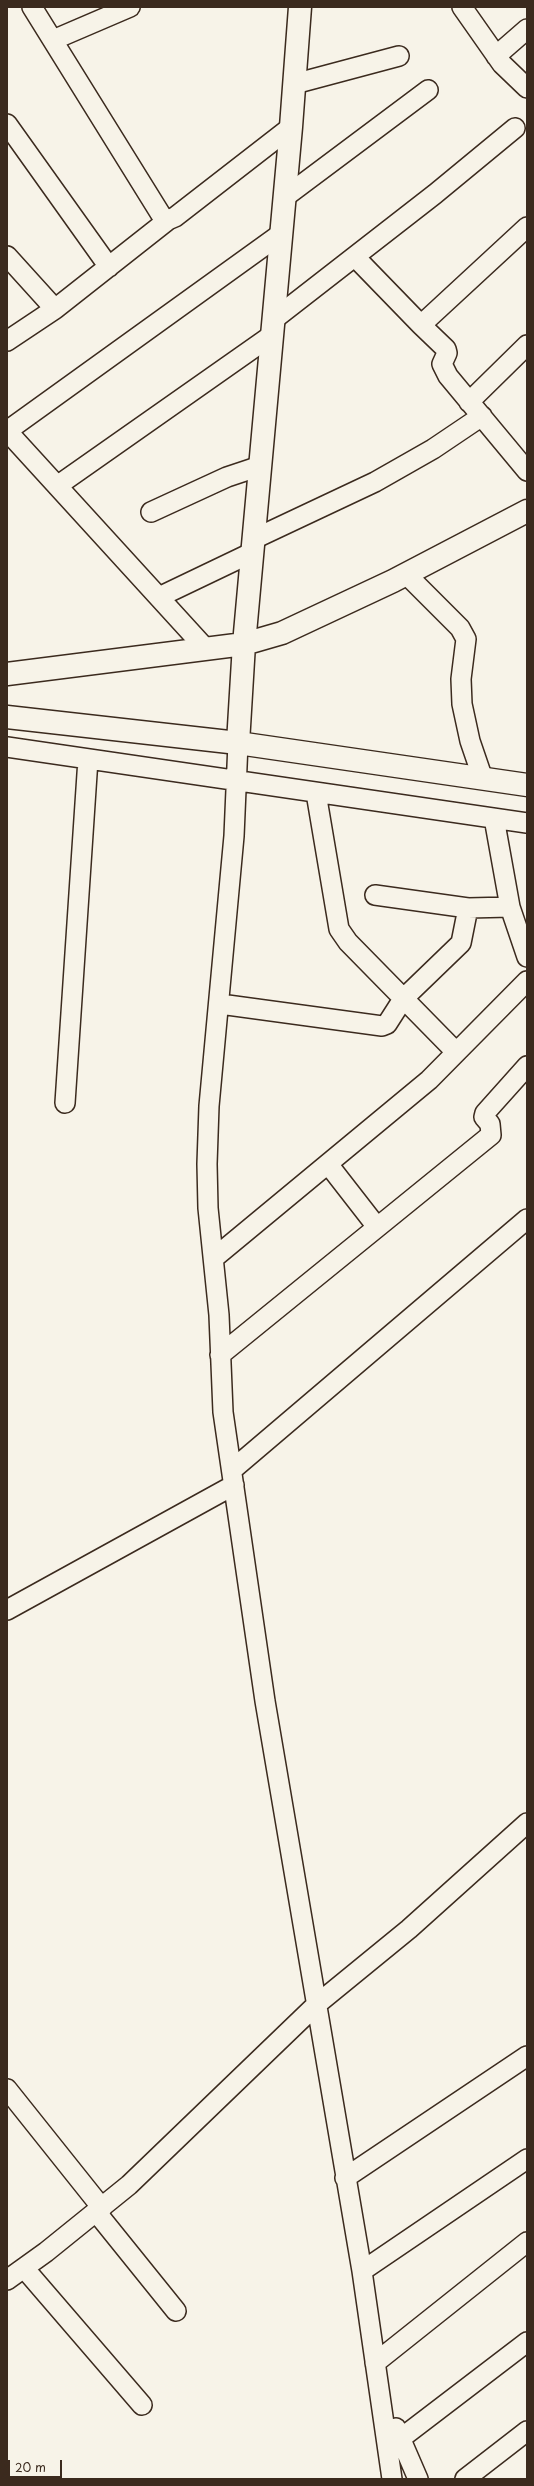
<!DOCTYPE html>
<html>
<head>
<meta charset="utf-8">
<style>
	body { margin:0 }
	#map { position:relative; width:534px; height:2486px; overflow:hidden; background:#f7f3e8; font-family:"Playpen Sans",sans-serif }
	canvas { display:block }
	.frame { position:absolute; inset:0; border:8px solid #3b2a1e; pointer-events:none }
	.scale { position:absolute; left:8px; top:2460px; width:54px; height:18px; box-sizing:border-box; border:2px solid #3b2a1e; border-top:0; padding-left:5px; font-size:12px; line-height:14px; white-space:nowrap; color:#3b2a1e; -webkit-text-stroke:3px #f7f3e8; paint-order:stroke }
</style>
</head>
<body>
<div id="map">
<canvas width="534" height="2486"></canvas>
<div class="frame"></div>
<div class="scale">20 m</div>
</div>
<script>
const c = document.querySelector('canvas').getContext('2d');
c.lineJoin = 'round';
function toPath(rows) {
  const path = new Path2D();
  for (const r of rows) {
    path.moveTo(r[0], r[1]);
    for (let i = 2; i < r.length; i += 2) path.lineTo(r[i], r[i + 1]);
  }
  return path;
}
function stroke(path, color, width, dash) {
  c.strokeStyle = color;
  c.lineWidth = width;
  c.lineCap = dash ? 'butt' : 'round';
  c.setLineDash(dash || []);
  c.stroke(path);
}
const minor = toPath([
	[32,7,163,218,168,220,175,217,291,127],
	[462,7,502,64,527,88],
	[53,40,130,7],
	[496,56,527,29],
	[294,84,399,56],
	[7,124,109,267],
	[285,197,428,90],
	[7,256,55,309,7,341],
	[355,257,421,325,527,227],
	[55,309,168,220],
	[273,320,435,194,515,128],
	[421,325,446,349,447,353,442,364,448,376,527,471],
	[469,402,527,345],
	[57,486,272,335],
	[151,512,227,477,260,466],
	[254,539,375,482,433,449,482,416],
	[406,574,460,628,466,639,461,679,462,704,470,741,483,779],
	[159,597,253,552],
	[206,649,7,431,282,233],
	[238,743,234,836,209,1106,207,1164,208,1208,219,1315,223,1412,265,1701,362,2271,392,2479],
	[7,747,527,823],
	[316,793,339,929,348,942,456,1052],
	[494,818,510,907,527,957],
	[375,895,468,908],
	[220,1004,382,1026,387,1024,403,999,461,943,468,908,510,907],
	[65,1103,88,759],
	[328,1164,377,1227],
	[214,1258,429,1080,527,981],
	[220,1355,491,1135,490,1124,484,1117,485,1113,527,1066],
	[232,1470,527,1219],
	[7,1610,234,1485],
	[7,2089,102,2208],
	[345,2178,527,2056],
	[97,2213,176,2311],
	[24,2268,142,2405],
	[362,2271,527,2159],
	[7,2280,46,2252,129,2185,316,2005,409,1929,527,1823],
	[375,2363,527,2242],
	[396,2428,418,2479],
	[400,2439,527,2342],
	[465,2479,527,2431]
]);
const tertiary = toPath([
	[7,674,244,644,282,633,393,581,527,511],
	[7,717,238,743,527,785],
	[238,743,244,644,291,127,300,7]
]);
stroke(minor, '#3b2a1e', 22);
stroke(tertiary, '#3b2a1e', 25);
stroke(minor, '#f7f3e8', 19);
stroke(tertiary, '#f7f3e8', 22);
</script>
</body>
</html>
